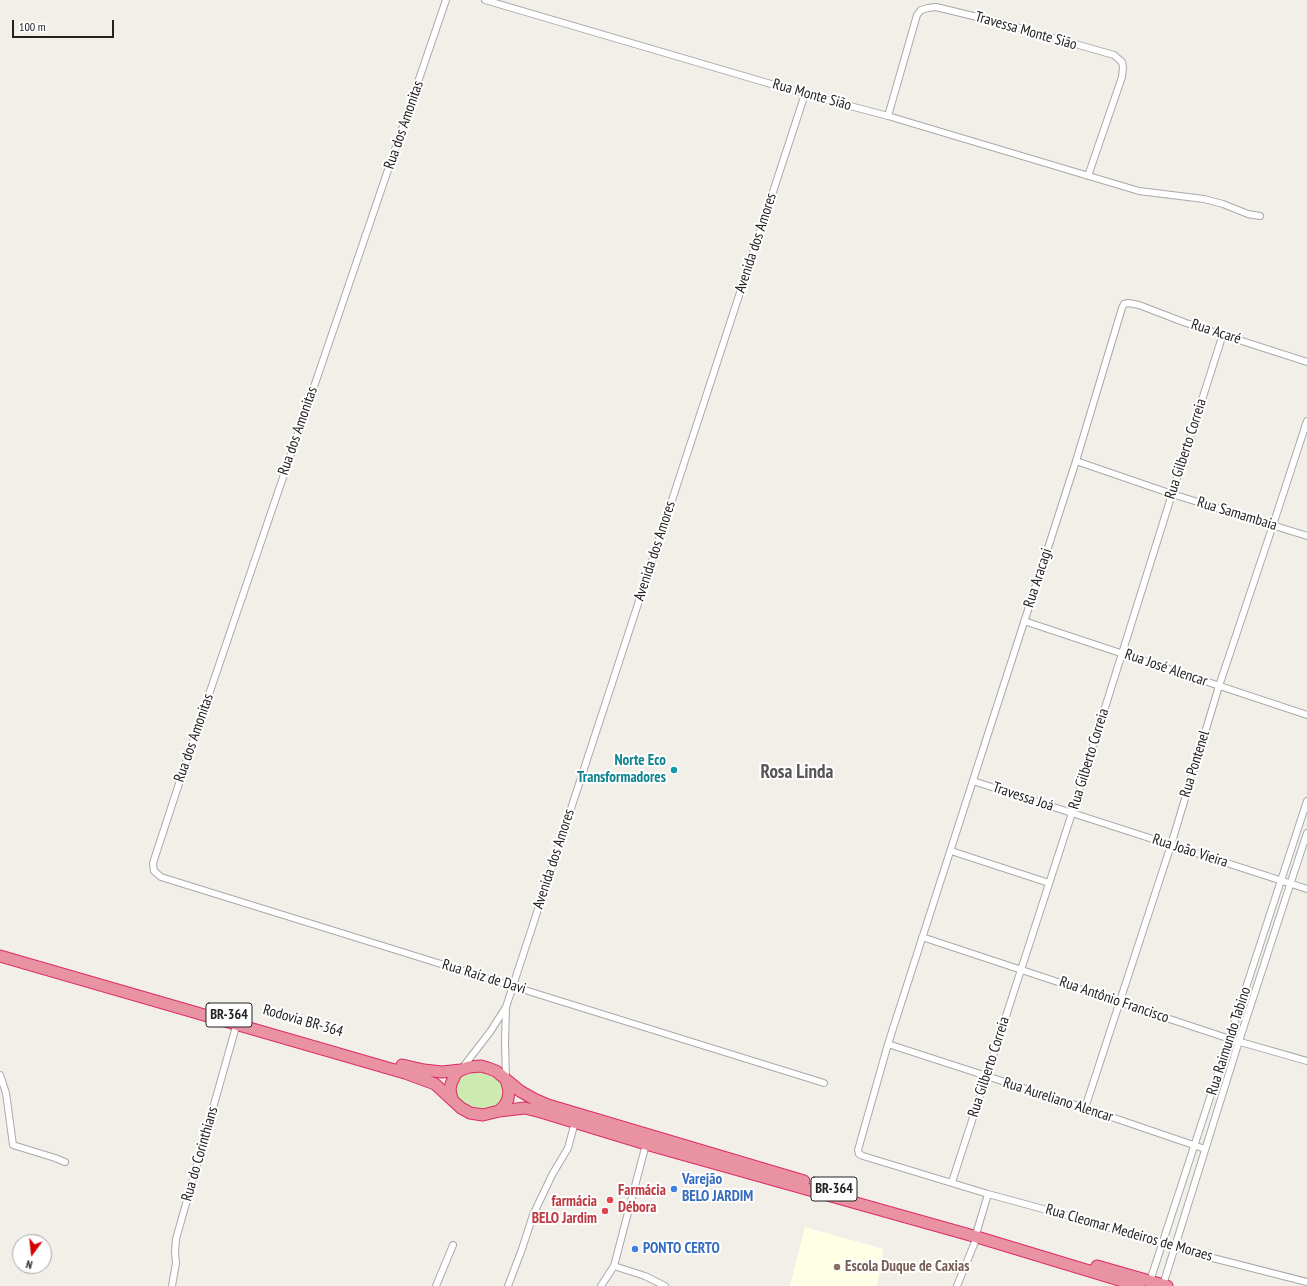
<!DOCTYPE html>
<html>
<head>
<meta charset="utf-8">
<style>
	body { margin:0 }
	#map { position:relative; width:1307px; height:1286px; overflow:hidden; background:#f2efe9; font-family:"PT Sans Narrow",sans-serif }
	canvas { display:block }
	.north { position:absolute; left:12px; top:1234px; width:40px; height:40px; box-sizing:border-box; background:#fff; border:1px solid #a7a7a7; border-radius:50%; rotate:195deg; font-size:11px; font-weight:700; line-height:16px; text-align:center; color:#222 }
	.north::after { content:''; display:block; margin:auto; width:14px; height:18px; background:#d40000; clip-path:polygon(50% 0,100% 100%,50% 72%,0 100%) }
	.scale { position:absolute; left:12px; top:20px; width:102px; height:18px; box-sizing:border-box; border:2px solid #222; border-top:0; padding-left:5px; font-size:12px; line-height:14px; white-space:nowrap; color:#222; -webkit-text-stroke:3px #fff; paint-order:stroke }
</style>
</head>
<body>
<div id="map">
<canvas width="1307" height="1286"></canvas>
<div class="north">N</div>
<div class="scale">100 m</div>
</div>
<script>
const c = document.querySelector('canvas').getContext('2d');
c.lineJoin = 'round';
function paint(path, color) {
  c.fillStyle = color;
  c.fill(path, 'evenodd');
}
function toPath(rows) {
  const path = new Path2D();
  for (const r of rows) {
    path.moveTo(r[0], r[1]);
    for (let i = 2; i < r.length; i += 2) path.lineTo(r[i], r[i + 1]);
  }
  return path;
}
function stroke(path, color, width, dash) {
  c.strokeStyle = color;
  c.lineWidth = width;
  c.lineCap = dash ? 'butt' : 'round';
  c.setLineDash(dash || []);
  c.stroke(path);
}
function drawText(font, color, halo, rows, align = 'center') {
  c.font = font + ' "PT Sans Narrow",sans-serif';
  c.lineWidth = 4;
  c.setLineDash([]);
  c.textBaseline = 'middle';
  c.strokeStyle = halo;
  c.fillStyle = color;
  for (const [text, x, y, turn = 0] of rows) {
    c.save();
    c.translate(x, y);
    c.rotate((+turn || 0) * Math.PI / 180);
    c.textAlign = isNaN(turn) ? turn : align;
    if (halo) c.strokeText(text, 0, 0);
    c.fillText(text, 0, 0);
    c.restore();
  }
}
paint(toPath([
	[805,1227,883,1249,877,1286,790,1286]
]), '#ffffe5');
paint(toPath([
	[489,1071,504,1082,504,1100,493,1110,475,1110,461,1102,455,1091,457,1081,460,1075,467,1072]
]), '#cdebb0');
const street = toPath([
	[446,0,191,747,153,863,154,871,161,877,824,1083],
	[485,0,805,94,888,116,1139,191,1204,199,1223,204,1248,214,1260,216],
	[888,116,917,15,921,10,928,8,936,7,998,22,1114,55,1122,62,1123,67,1122,77,1088,176],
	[1307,362,1186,323,1139,305,1128,303,1124,304,1122,308,1076,461,888,1044,858,1150,859,1154,863,1156,988,1194,1080,1219,1205,1256,1307,1282],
	[1076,461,1172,494,1307,536],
	[1024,621,1307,715],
	[973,781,1307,889],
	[951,851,1049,883],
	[922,937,1230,1039,1307,1061],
	[506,1009,505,1041,506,1080],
	[888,1044,1085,1108,1205,1149],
	[463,1067,490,1032,506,1007,805,94],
	[0,1075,6,1093,13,1145,55,1158,65,1162],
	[1085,1108,1171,845,1219,686,1273,525,1307,421],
	[952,1182,1072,813,1172,494,1223,334],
	[977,1231,988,1194],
	[614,1266,645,1276,665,1286],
	[1150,1281,1307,801],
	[1163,1285,1239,1041,1307,833],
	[172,1286,176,1263,175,1252,176,1239,237,1023],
	[436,1286,453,1245],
	[508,1286,522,1249,533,1215,552,1175,568,1148,575,1122],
	[601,1286,614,1266,646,1144],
	[957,1286,977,1237]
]);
const highway = toPath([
	[0,956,405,1073,435,1084,461,1108,470,1113,483,1115,499,1111,525,1108,541,1112,646,1144,977,1237,1139,1286],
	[402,1065,424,1070,442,1072,461,1070],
	[452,1099,450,1090,451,1084,456,1073,461,1070,469,1067,481,1066,488,1068,496,1071,520,1091,534,1099,548,1105,804,1181],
	[499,1111,505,1105,508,1099,509,1090,506,1080],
	[1097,1266,1167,1286]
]);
stroke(street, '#a9a9a9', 8);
stroke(highway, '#dc2a67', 13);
stroke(street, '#fff', 6);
stroke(highway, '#e892a2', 11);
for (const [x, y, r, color] of [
	[674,770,4,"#0f9aa8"],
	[674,1189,4,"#3f7fe0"],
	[610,1200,4,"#e0444e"],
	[605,1211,4,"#e0444e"],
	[635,1249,4,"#3f7fe0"],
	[837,1267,4,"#8d6e63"]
]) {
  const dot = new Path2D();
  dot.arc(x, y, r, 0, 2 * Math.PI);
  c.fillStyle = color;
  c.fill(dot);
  stroke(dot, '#fff', 1.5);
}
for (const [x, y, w] of [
	[229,1015,46],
	[834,1189,46]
]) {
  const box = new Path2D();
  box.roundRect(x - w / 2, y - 12, w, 24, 3);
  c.fillStyle = '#fff';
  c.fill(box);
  stroke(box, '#222', 1);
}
drawText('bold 14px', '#222', null, [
	["BR-364",229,1015],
	["BR-364",834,1189]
]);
drawText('15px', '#222', '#fff', [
	["Travessa Monte Sião",1026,31,16],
	["Rua Monte Sião",812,95,16],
	["Rua dos Amonitas",404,125,-71],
	["Avenida dos Amores",756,243,-72],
	["Rua Acaré",1216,332,18],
	["Rua dos Amonitas",298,431,-71],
	["Rua Gilberto Correia",1186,449,-72],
	["Rua Samambaia",1237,514,17],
	["Avenida dos Amores",655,551,-72],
	["Rua Aracagi",1038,578,-72],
	["Rua José Alencar",1166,668,19],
	["Rua dos Amonitas",194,738,-71],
	["Rua Gilberto Correia",1089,759,-73],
	["Rua Pontenel",1195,764,-73],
	["Travessa Joá",1023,797,18],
	["Rua João Vieira",1190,851,18],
	["Avenida dos Amores",554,859,-72],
	["Rua Raíz de Davi",484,977,17],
	["Rua Antônio Francisco",1114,1000,19],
	["Rodovia BR-364",303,1021,16],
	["Rua Raimundo Tabino",1229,1041,-72],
	["Rua Gilberto Correia",989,1067,-72],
	["Rua Aureliano Alencar",1058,1100,18],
	["Rua do Corinthians",200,1154,-74],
	["Rua Cleomar Medeiros de Moraes",1129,1233,16]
]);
drawText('bold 15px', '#0d838f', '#fff', [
	["Norte Eco",666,761],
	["Transformadores",666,778]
], 'right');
drawText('bold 15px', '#366cbe', '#fff', [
	["Varejão",682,1180],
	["BELO JARDIM",682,1197],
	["PONTO CERTO",643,1249]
], 'left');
drawText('bold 15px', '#be3a42', '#fff', [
	["Farmácia",618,1191],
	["Débora",618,1208],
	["farmácia",597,1202,"right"],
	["BELO Jardim",597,1219,"right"]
], 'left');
drawText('bold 15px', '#785e54', '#fff', [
	["Escola Duque de Caxias",845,1267]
], 'left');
drawText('bold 19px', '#555', '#fff', [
	["Rosa Linda",797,773]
]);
</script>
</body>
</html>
